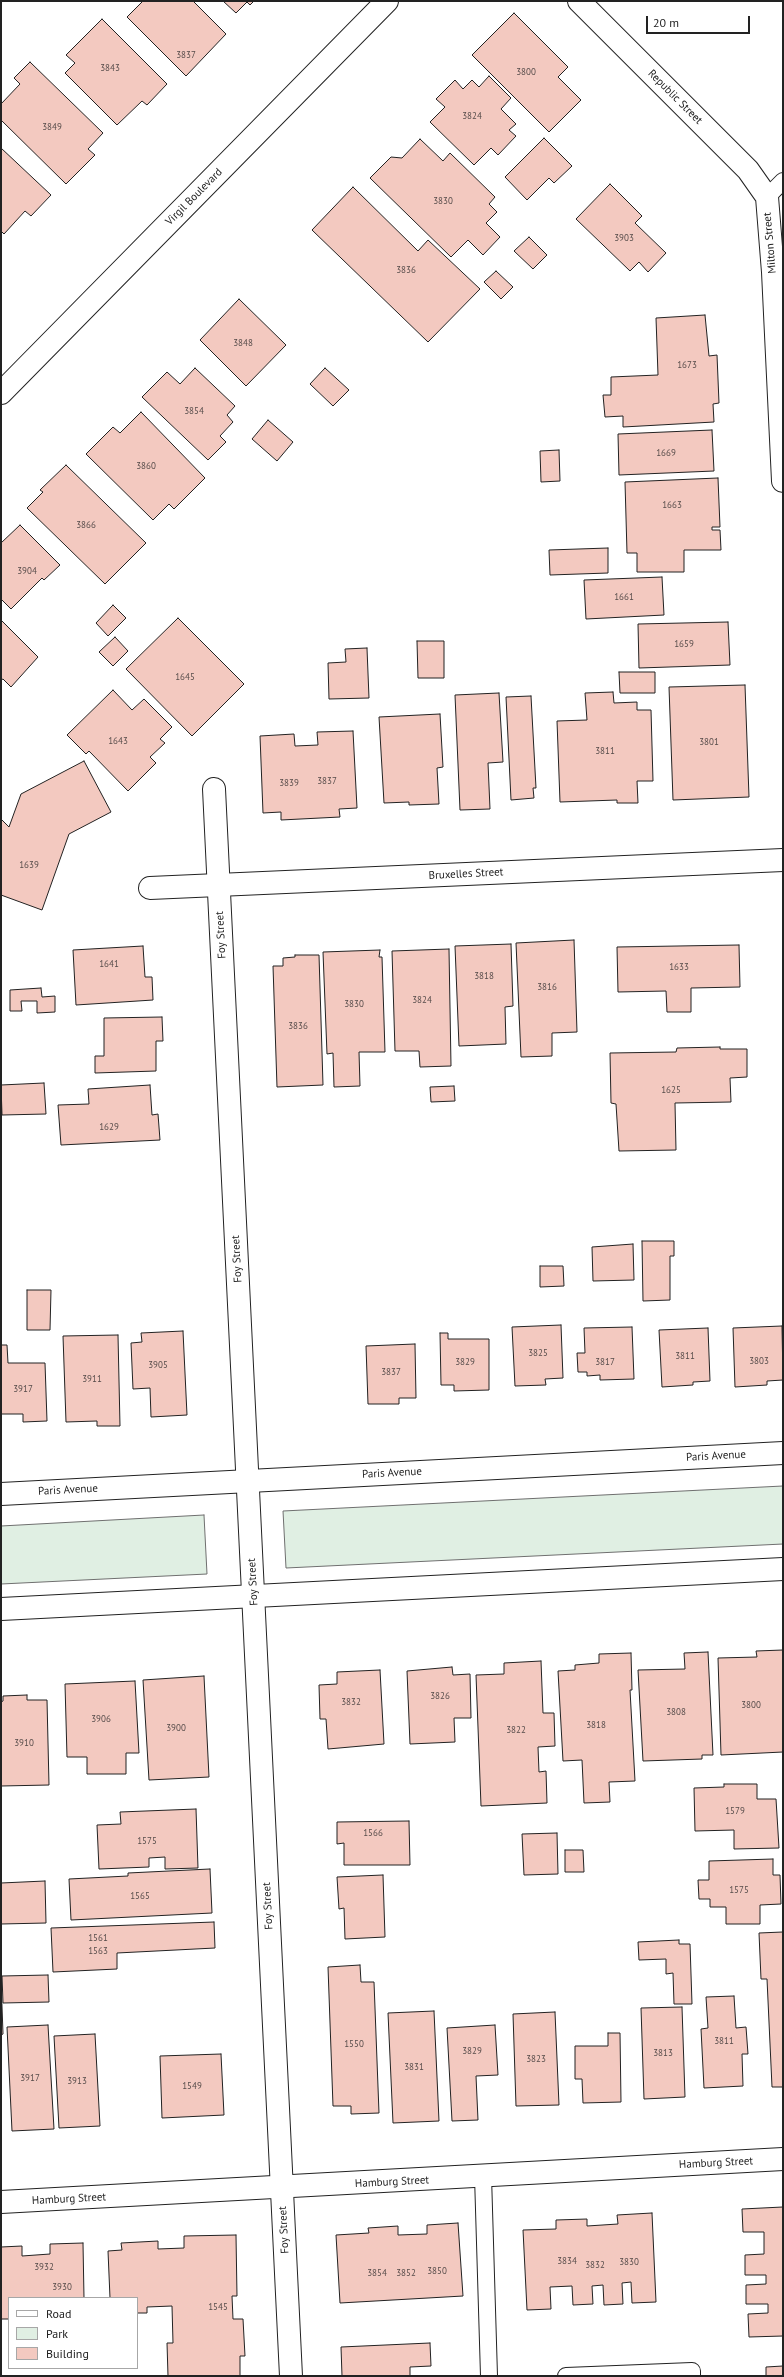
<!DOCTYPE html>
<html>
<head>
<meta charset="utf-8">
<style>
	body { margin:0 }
	#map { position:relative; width:784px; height:2377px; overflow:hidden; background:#fff; font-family:"PT Sans",sans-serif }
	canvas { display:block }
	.frame { position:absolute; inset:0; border:2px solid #222; pointer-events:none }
	.legend { position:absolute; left:8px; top:2297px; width:130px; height:72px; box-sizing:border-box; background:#fff; border:1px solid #a7a7a7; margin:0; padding:5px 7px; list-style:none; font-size:12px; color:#222 }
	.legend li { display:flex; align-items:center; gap:8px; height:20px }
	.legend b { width:20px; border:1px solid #a7a7a7 }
	.scale { position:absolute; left:646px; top:16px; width:104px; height:18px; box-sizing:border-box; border:2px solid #222; border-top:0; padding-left:5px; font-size:12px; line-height:14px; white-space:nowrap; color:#222; -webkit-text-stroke:3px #fff; paint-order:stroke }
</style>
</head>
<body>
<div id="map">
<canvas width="784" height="2377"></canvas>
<div class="frame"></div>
<ul class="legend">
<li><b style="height:5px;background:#fff"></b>Road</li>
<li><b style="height:11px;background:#e0efe3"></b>Park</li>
<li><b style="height:11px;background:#f3c9c0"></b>Building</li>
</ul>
<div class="scale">20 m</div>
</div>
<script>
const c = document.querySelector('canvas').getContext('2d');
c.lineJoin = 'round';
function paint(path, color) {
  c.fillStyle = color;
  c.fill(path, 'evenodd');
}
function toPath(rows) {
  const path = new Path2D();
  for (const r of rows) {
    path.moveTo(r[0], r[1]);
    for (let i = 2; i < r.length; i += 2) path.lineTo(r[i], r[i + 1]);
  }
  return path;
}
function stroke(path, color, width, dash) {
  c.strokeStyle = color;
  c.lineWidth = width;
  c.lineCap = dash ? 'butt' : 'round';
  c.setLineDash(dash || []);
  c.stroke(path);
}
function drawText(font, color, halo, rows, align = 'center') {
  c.font = font + ' "PT Sans",sans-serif';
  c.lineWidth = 3;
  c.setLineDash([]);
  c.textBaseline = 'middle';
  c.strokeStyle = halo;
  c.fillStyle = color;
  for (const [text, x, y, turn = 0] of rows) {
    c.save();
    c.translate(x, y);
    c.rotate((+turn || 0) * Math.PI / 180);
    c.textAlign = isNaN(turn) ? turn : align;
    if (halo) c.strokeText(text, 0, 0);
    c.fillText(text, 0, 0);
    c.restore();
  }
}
const green = toPath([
	[783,1486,783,1544,286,1568,283,1511,783,1486],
	[204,1515,207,1574,1,1584,1,1526,204,1515]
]);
paint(green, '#e0efe3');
stroke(green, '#6f6f6f', 1);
const building = toPath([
	[143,1,193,1,226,34,186,76,127,17,143,1],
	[223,1,254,1,250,5,247,2,236,13,223,1],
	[514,13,568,67,558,77,581,100,549,132,472,55,514,13],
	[102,19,167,84,147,105,142,101,117,125,65,73,75,63,66,55,102,19],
	[30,62,103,133,88,149,95,155,66,184,1,120,1,104,20,84,14,78,30,62],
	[489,76,511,98,501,109,516,124,509,130,516,136,498,155,491,148,474,165,430,122,445,107,436,99,455,80,463,89,472,80,479,87,489,76],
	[544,138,572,166,554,183,549,178,527,200,505,177,544,138],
	[420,139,443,161,450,153,495,197,489,204,497,212,486,223,500,237,483,255,468,240,451,257,370,178,391,157,402,158,420,139],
	[1,148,51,195,31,216,25,211,4,234,1,231,1,148],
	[610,184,642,216,635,223,666,253,648,272,639,262,630,271,576,219,610,184],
	[353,187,418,251,428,240,480,289,428,342,312,230,353,187],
	[529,237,547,255,533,269,514,251,529,237],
	[496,271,513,287,501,299,484,282,496,271],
	[239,299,286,345,246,386,200,340,239,299],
	[705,315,709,356,717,355,719,403,713,404,714,422,623,427,623,416,605,417,603,395,611,395,611,377,658,375,656,318,705,315],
	[195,368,235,406,227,415,233,422,220,436,226,442,208,460,142,397,167,372,180,384,195,368],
	[325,368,349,390,333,406,310,384,325,368],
	[141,412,205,478,174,509,169,504,153,520,86,454,113,427,120,433,141,412],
	[268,420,293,442,277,461,252,439,268,420],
	[712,430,714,471,619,475,618,434,712,430],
	[559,450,560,481,541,482,540,451,559,450],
	[66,465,146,543,105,584,27,508,43,492,40,490,66,465],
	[718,478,720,527,712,527,712,530,720,530,721,550,684,550,684,572,637,572,637,553,627,553,625,482,718,478],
	[20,525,60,565,44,580,42,578,11,609,1,599,1,543,20,525],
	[608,548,608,573,550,575,549,550,608,548],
	[662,577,664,615,586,619,584,580,662,577],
	[113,605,126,618,108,636,96,623,113,605],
	[178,618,244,684,192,736,126,669,178,618],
	[1,620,38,657,11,687,3,679,1,680,1,620],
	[728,622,730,665,639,668,638,624,728,622],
	[115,637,128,651,113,666,99,652,115,637],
	[417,641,444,641,444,678,418,678,417,641],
	[367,648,369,698,329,699,328,663,346,662,345,649,367,648],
	[619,672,655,672,655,693,620,693,619,672],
	[745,685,749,797,673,800,669,687,745,685],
	[113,690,132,710,144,699,172,727,160,739,165,743,150,757,156,763,128,791,89,751,86,754,67,735,113,690],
	[613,692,614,703,637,702,637,710,651,710,653,781,637,781,638,803,617,803,617,800,560,802,557,721,587,720,585,693,613,692],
	[499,693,503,762,488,763,490,809,460,810,455,695,499,693],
	[531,696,536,788,533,788,534,798,511,800,506,697,531,696],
	[440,714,443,767,437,768,439,804,409,805,409,802,384,803,379,717,440,714],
	[353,731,357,808,339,809,340,817,281,820,281,812,263,813,260,736,294,734,295,746,318,745,317,732,353,731],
	[84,761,111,812,69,834,42,910,1,895,1,819,9,827,21,794,84,761],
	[574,940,577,1032,552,1033,552,1056,521,1057,516,943,574,940],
	[511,944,513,1006,505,1007,506,1044,459,1046,455,946,511,944],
	[739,945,740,987,691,988,691,1012,667,1012,666,991,618,992,617,947,739,945],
	[143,946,145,977,152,977,153,1000,76,1005,73,950,143,946],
	[449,949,451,1066,420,1067,419,1051,395,1051,392,951,449,949],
	[380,950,379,957,382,957,385,1052,359,1052,360,1086,334,1087,333,1053,327,1054,323,952,380,950],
	[295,955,319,955,323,1085,277,1087,273,966,283,966,283,958,295,957,295,955],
	[41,988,42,997,55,996,55,1012,37,1013,37,1001,21,1001,22,1011,10,1011,10,990,41,988],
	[162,1017,163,1041,156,1041,156,1071,95,1073,95,1056,104,1056,104,1018,162,1017],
	[720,1047,720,1049,747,1049,747,1077,730,1078,731,1102,675,1103,676,1150,619,1151,616,1104,611,1103,610,1053,676,1052,677,1048,720,1047],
	[44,1083,46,1114,2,1115,1,1085,44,1083],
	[150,1085,152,1115,158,1114,160,1140,61,1145,58,1105,89,1104,88,1089,150,1085],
	[454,1086,455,1101,431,1102,430,1087,454,1086],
	[642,1241,674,1241,674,1256,670,1256,670,1300,643,1301,642,1241],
	[633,1244,634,1280,593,1281,592,1247,633,1244],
	[540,1266,563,1266,564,1286,540,1287,540,1266],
	[27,1290,51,1290,50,1330,27,1330,27,1290],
	[561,1325,563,1378,545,1379,546,1385,515,1386,512,1327,561,1325],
	[782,1326,783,1380,767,1381,767,1385,735,1387,733,1328,782,1326],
	[632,1327,634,1379,600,1380,600,1375,587,1376,587,1372,578,1372,577,1353,585,1353,584,1328,632,1327],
	[708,1328,710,1381,693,1382,693,1385,662,1387,659,1330,708,1328],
	[183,1331,187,1415,151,1417,150,1388,133,1389,131,1343,142,1342,141,1333,183,1331],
	[440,1333,448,1333,448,1339,489,1339,489,1390,454,1391,454,1385,441,1385,440,1333],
	[118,1335,120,1426,97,1426,97,1421,66,1422,63,1336,118,1335],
	[415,1344,416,1398,399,1398,399,1404,368,1404,366,1346,415,1344],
	[1,1345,7,1345,8,1363,45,1363,47,1421,23,1422,23,1414,1,1414,1,1345],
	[783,1650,783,1752,721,1755,718,1658,757,1657,756,1651,783,1650],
	[708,1652,713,1755,702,1755,702,1759,643,1761,638,1670,685,1669,684,1653,708,1652],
	[631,1653,632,1690,630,1690,635,1781,609,1782,610,1802,584,1803,582,1760,563,1761,558,1671,575,1670,575,1665,599,1663,599,1654,631,1653],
	[541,1661,543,1713,554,1713,555,1746,538,1747,539,1772,546,1771,547,1803,481,1806,476,1675,504,1674,504,1663,541,1661],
	[452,1667,453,1675,470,1674,471,1718,454,1718,455,1742,410,1744,407,1671,452,1667],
	[380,1670,384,1744,328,1749,326,1719,320,1719,319,1685,337,1684,337,1672,380,1670],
	[204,1676,209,1777,149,1780,143,1680,204,1676],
	[135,1681,139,1753,126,1753,126,1774,87,1774,87,1757,67,1757,65,1684,135,1681],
	[27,1695,27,1700,47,1700,49,1785,1,1786,1,1702,3,1701,3,1696,27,1695],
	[724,1784,757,1784,757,1799,776,1799,779,1848,734,1849,734,1830,695,1831,694,1788,724,1787,724,1784],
	[196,1809,198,1868,165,1869,165,1857,149,1858,149,1867,99,1869,97,1825,121,1824,120,1812,196,1809],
	[409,1821,410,1865,344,1865,344,1843,337,1844,337,1822,409,1821],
	[557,1833,558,1874,524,1875,522,1834,557,1833],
	[565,1850,583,1850,584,1872,565,1872,565,1850],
	[773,1859,773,1875,780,1875,781,1904,760,1905,760,1924,726,1924,726,1907,710,1907,710,1899,699,1899,698,1880,709,1880,709,1861,773,1859],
	[210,1869,212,1913,71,1920,69,1879,128,1876,128,1873,210,1869],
	[383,1875,385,1937,345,1939,344,1908,339,1909,337,1877,383,1875],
	[45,1881,46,1923,1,1924,1,1883,45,1881],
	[214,1922,215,1948,117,1953,117,1969,53,1972,51,1928,214,1922],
	[783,1932,783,2087,772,2087,767,1979,761,1979,759,1933,783,1932],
	[679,1940,679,1944,690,1944,692,2004,674,2004,673,1973,666,1974,666,1959,639,1960,638,1942,679,1940],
	[360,1965,361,1982,374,1982,379,2113,351,2114,351,2106,333,2106,328,1967,360,1965],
	[48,1975,49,2002,3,2003,2,1976,48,1975],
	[1,1979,3,2034,1,2035,1,1979],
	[734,1996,736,2028,746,2027,748,2054,742,2054,743,2086,704,2088,701,2029,708,2028,706,1997,734,1996],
	[682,2007,685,2097,644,2099,641,2008,682,2007],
	[434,2011,439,2121,393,2123,388,2013,434,2011],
	[555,2012,559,2105,516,2106,513,2014,555,2012],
	[48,2025,54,2129,12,2131,7,2027,48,2025],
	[495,2025,498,2075,476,2076,478,2120,452,2121,447,2028,495,2025],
	[608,2033,620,2033,621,2102,583,2103,582,2079,575,2079,575,2046,608,2046,608,2033],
	[95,2034,100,2126,59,2128,54,2036,95,2034],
	[221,2054,224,2115,162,2118,160,2056,221,2054],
	[783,2207,783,2336,749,2337,748,2314,768,2313,768,2304,746,2304,746,2285,766,2284,766,2275,745,2275,745,2255,764,2254,764,2232,743,2232,742,2209,783,2207],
	[652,2213,656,2302,632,2303,631,2282,622,2283,623,2304,604,2305,603,2285,592,2286,593,2304,573,2305,572,2286,550,2287,551,2309,527,2310,523,2230,556,2229,556,2220,587,2219,587,2226,618,2224,617,2215,652,2213],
	[458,2223,463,2296,340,2303,336,2235,369,2233,368,2228,398,2226,398,2235,427,2234,427,2225,458,2223],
	[236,2235,237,2296,232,2296,233,2319,243,2319,245,2356,240,2356,240,2376,168,2376,167,2343,173,2343,172,2306,147,2307,147,2313,137,2313,137,2298,110,2298,108,2251,122,2250,121,2243,158,2241,158,2249,184,2248,184,2236,236,2235],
	[83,2243,84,2298,9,2298,9,2319,1,2319,1,2247,22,2246,22,2256,50,2254,50,2244,83,2243],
	[430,2343,431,2366,410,2367,410,2376,342,2376,341,2347,430,2343],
	[783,2366,783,2376,766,2376,766,2367,783,2366]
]);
paint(building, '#f3c9c0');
stroke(building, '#222', 1);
const service = toPath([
	[767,197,783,181],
	[483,2176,489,2376],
	[566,2376,692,2371,692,2376]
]);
const minor = toPath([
	[579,1,748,170,767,197,773,272,783,481],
	[1,393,387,1],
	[214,789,291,2376],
	[150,888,783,860],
	[1,2202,783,2159]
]);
const tertiary = toPath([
	[1,1494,783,1453],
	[1,1609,783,1569]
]);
stroke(service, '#222', 18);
stroke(minor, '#222', 24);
stroke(tertiary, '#222', 24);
stroke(service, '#fff', 16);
stroke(minor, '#fff', 22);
stroke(tertiary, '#fff', 22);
drawText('9px', '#564c4a', null, [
	["3837",186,55],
	["3843",110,68],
	["3800",526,72],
	["3824",472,116],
	["3849",52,127],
	["3830",443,201],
	["3903",624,238],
	["3836",406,270],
	["3848",243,343],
	["1673",687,365],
	["3854",194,411],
	["1669",666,453],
	["3860",146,466],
	["1663",672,505],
	["3866",86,525],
	["3904",27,571],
	["1661",624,597],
	["1659",684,644],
	["1645",185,677],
	["1643",118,741],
	["3801",709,742],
	["3811",605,751],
	["3837",327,781],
	["3839",289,783],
	["1639",29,865],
	["1641",109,964],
	["1633",679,967],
	["3818",484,976],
	["3816",547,987],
	["3824",422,1000],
	["3830",354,1004],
	["3836",298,1026],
	["1625",671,1090],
	["1629",109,1127],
	["3825",538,1353],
	["3811",685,1356],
	["3803",759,1361],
	["3829",465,1362],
	["3817",605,1362],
	["3905",158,1365],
	["3837",391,1372],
	["3911",92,1379],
	["3917",23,1389],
	["3826",440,1696],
	["3832",351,1702],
	["3800",751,1705],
	["3808",676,1712],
	["3906",101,1719],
	["3818",596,1725],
	["3900",176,1728],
	["3822",516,1730],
	["3910",24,1743],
	["1579",735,1811],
	["1566",373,1833],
	["1575",147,1841],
	["1575",739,1890],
	["1565",140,1896],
	["1561",98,1938],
	["1563",98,1951],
	["3811",724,2041],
	["1550",354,2044],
	["3829",472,2051],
	["3813",663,2053],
	["3823",536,2059],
	["3831",414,2067],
	["3917",30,2078],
	["3913",77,2081],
	["1549",192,2086],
	["3834",567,2261],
	["3830",629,2262],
	["3832",595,2265],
	["3932",44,2267],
	["3850",437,2271],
	["3854",377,2273],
	["3852",406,2273],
	["3930",62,2287],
	["1545",218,2307]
]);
drawText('11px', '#222', '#fff', [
	["Republic Street",675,97,45],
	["Virgil Boulevard",194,197,-45],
	["Milton Street",770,243,-95],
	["Bruxelles Street",466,874,-3],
	["Foy Street",221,935,-93],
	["Foy Street",237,1259,-93],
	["Paris Avenue",716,1456,-3],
	["Paris Avenue",392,1473,-3],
	["Paris Avenue",68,1490,-3],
	["Foy Street",253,1582,-93],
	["Foy Street",268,1906,-93],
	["Hamburg Street",716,2163,-3],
	["Hamburg Street",392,2182,-3],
	["Hamburg Street",69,2199,-3],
	["Foy Street",284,2230,-93]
]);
</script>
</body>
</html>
